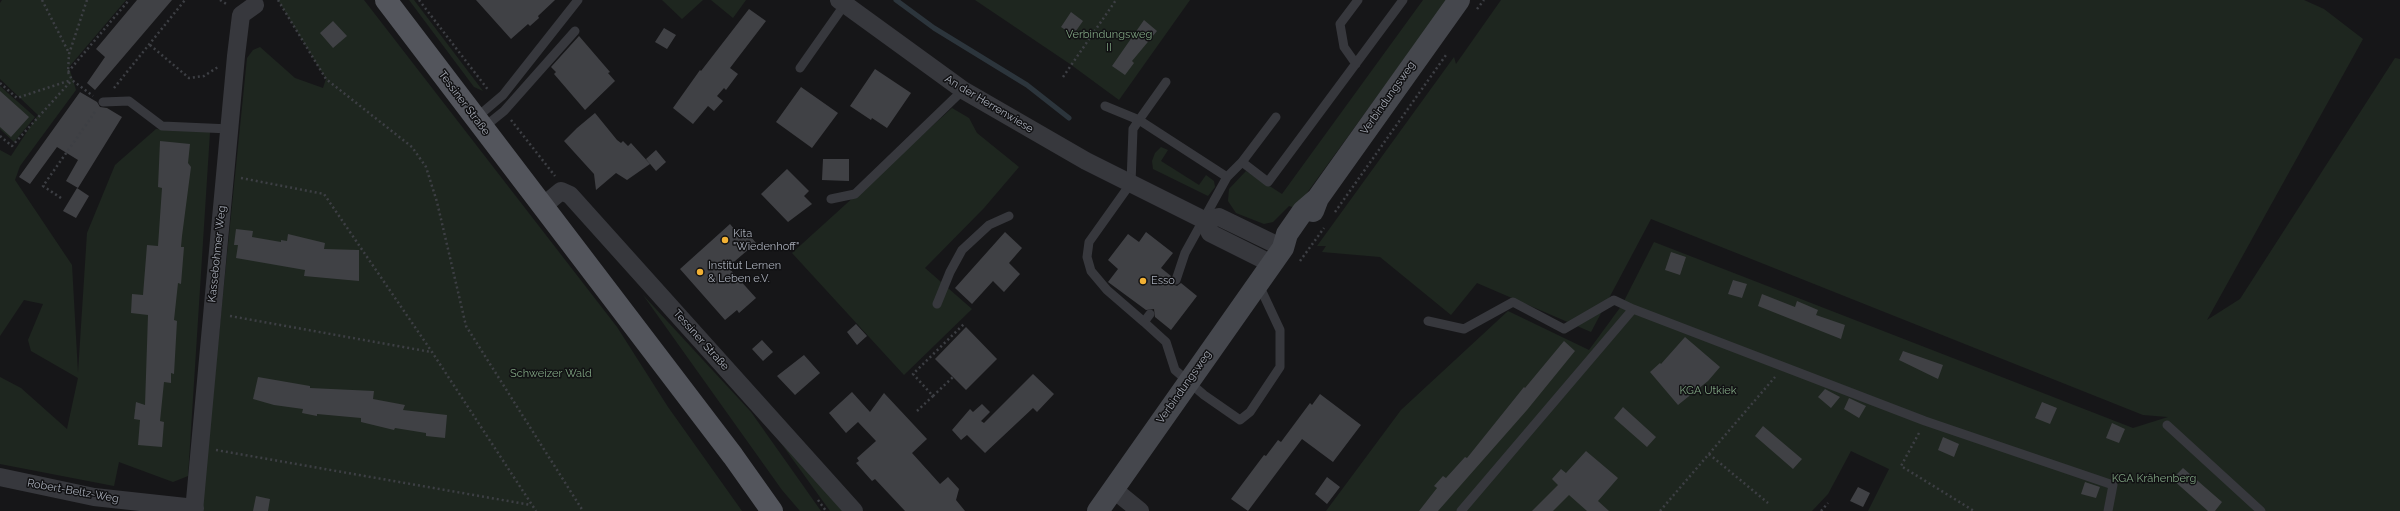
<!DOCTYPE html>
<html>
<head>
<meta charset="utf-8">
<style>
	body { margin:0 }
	canvas { display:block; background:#161618 }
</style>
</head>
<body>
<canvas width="2400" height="511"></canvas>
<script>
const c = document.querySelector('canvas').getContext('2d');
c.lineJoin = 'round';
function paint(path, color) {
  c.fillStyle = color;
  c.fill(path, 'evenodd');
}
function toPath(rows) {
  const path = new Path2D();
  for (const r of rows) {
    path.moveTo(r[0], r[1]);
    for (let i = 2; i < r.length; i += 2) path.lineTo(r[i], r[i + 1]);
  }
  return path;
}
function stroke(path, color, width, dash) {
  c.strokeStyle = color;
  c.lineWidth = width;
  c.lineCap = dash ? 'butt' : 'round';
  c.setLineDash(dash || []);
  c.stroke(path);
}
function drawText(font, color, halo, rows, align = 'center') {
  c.font = font + ' Raleway,sans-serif';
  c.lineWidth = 3;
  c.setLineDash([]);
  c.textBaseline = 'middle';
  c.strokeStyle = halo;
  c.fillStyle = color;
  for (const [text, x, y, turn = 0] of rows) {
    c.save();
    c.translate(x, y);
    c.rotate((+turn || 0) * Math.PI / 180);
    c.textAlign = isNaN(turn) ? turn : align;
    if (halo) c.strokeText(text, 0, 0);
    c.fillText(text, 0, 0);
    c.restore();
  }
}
paint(toPath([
	[2,0,126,0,69,67,76,90,20,166,15,180,72,265,78,373,87,233,115,165,156,129,210,132,188,476,173,482,119,462,114,486,0,464,0,377,21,388,67,429,78,378,31,351,28,340,43,304,24,300,0,336,0,150,11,156,38,115,0,79,0,3],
	[278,0,364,0,617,327,668,407,742,511,201,511,247,58,253,50,260,47,295,78,323,88,326,79],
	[409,0,414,0,483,91,474,87],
	[662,0,703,0,682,19],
	[711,0,746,0,733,18],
	[975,0,1190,0,1119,100,1070,64],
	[1423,0,1447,0,1296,208,1289,206,1273,222,1264,224,1236,213,1228,201,1229,189,1246,171,1282,194],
	[1501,0,2304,0,2324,9,2363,39,2207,320,2240,299,2395,58,2400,59,2400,511,1868,511,1889,469,1851,451,1828,494,1812,511,1326,511,1401,410,1508,311,1589,350,1622,305,1654,242,2133,428,2168,417,2143,415,1651,219,1591,332,1477,283,1451,315,1380,257,1322,252,1326,246,1317,246,1454,57,1456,64],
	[0,86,35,117,14,142,0,129],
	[952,108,969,118,977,133,1019,167,984,208,925,268,972,309,904,375,792,253],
	[1161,147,1168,150,1161,161,1199,185,1206,175,1214,181,1215,187,1208,196,1153,169,1152,161,1155,153],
	[643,295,751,412,821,511,800,511,782,490],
	[778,439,843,511,830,511]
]), '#1e261f');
stroke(toPath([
	[896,0,934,28,1027,85,1069,118]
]), '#2c353c', 5);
paint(toPath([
	[137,0,172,0,95,90,87,83,105,57,96,49],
	[476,0,555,0,538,16,539,18,530,26,528,24,511,39],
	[749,9,766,21,730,68,738,74,726,90,724,88,717,96,723,101,714,111,708,106,693,124,673,108,700,70,701,71],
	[1071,12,1083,21,1073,35,1061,27],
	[1144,20,1157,31,1132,61,1134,63,1125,75,1112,66],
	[333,21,347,36,333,48,320,33],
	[664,28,676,35,667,49,655,42],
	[579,36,610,72,608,73,615,81,585,110,554,74,556,72,551,67],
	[875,69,911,93,887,128,872,118,871,120,850,106],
	[801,87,838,113,812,148,776,122],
	[0,91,29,117,11,137,0,127],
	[80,92,97,102,100,107,107,108,122,117,78,188,66,181,78,160,57,147,30,184,19,177],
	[595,113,617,140,621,143,623,141,628,146,631,143,650,164,627,180,616,173,596,190,594,174,564,141,577,128],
	[160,141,190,144,188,163,191,167,182,236,181,247,184,247,181,284,178,283,174,320,177,321,174,374,171,373,171,383,164,382,160,421,164,422,162,447,138,445,140,420,134,419,136,402,145,405,148,315,131,313,132,294,143,295,147,245,158,246,162,188,158,187],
	[656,150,666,162,656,171,646,159],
	[823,159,849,159,849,181,822,180],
	[787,169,809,191,804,196,812,204,788,222,761,194],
	[77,188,89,196,76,218,63,211],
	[730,224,740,236,747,232,756,243,728,267,756,298,739,313,737,310,725,320,680,269],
	[236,229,253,231,252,237,281,242,281,240,287,241,288,234,325,243,324,249,359,250,359,281,304,276,305,270,236,258,238,245,234,245],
	[1005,232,1022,248,1009,263,1020,274,1004,292,993,281,972,304,955,288],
	[1146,232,1173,253,1161,268,1171,276,1171,284,1177,286,1181,283,1197,296,1171,330,1155,317,1154,309,1146,310,1108,282,1118,269,1108,260,1128,234,1139,242],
	[1671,252,1686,257,1680,275,1665,270],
	[1733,280,1747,284,1742,298,1728,294],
	[1762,294,1795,307,1797,301,1818,310,1816,315,1845,325,1841,339,1758,306],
	[856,324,867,336,857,345,847,332],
	[966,327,997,359,966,390,935,359],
	[1685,337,1720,367,1708,381,1678,405,1650,372,1660,363,1661,364],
	[762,340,773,352,763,361,752,349],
	[1564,341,1575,351,1527,410,1438,511,1419,511,1437,488,1434,486,1443,476,1446,478,1465,457,1467,458,1524,387,1525,388],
	[1903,351,1943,365,1938,379,1899,360],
	[804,355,820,373,795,395,777,376],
	[1033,374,1054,394,1037,412,1033,408,985,453,967,435,961,440,952,430,970,409,973,412,982,404,990,412,981,421,984,423],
	[258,377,310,386,310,388,374,391,373,399,405,405,403,410,447,415,445,438,426,436,426,433,395,428,394,430,361,422,361,418,317,414,317,416,302,413,303,409,274,405,253,399],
	[1825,389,1840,397,1831,408,1818,397],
	[852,392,870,412,884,393,927,439,912,453,940,484,948,477,959,489,956,500,965,511,905,511,875,479,872,481,856,463,859,461,857,458,876,441,858,422,846,433,829,413],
	[1320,394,1361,425,1333,462,1302,439,1248,511,1231,499,1264,455,1266,456,1278,440,1281,442,1310,403,1312,405],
	[1849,398,1866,406,1859,418,1844,409],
	[2042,402,2057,408,2050,424,2035,418],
	[1623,407,1656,437,1647,447,1614,418],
	[2112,423,2125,429,2119,443,2106,438],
	[1763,426,1802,459,1793,469,1755,436],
	[1943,437,1959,444,1954,457,1938,450],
	[1586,451,1618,478,1598,501,1609,511,1587,511,1569,495,1553,511,1532,511,1558,485,1552,479,1561,469,1566,473],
	[2183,468,2222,502,2215,511,2208,511,2172,479],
	[1327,477,1340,487,1327,504,1315,494],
	[2085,482,2100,487,2096,498,2081,494],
	[1858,487,1870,493,1863,507,1850,501],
	[256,496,270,499,268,511,253,511]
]), '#404145');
stroke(toPath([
	[42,0,69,53],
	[87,0,69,54,68,72,72,80,93,96],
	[220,0,228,5],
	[278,0,326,79,412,147,426,167,437,202,466,326,583,511],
	[419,0,489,91],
	[1477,9,1484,0],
	[150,45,189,78,204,76,218,67],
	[68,72,129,0],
	[1063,77,1116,0],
	[0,83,17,98,71,80],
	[114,88,185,0],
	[511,120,555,176],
	[0,136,12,146,72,80],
	[241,178,324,194,432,352,536,511],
	[61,198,43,186,95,112],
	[1335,212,1446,55],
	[1300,261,1324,228],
	[230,316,431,352],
	[933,396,953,377],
	[917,411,933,396,913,374,964,324],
	[1919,433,1901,466,1974,511],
	[216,450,531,505],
	[1709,454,1768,503],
	[818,500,826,511],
	[1660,511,1775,377],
	[1821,511,1828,503]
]), '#3d3f44', 2.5, [2, 3]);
stroke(toPath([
	[1356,64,1344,47,1340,24,1358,0],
	[800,68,845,4],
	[103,102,129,101,162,126,230,129],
	[1105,106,1139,120,1166,82],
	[476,118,503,95,578,0],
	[483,128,504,111,575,31],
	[1242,162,1268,182,1403,0],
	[1227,177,1242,162,1276,117],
	[831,199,855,194,963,90],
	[937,304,950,272,962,250,989,225,1009,216],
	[1150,314,1144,322,1166,342,1175,370,1204,395,1240,420,1250,412,1280,367,1280,330,1258,283],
	[1428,321,1464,329,1513,302,1564,329,1614,300,1633,309],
	[1144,322,1107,290,1091,271,1087,257,1089,242,1131,183,1133,129,1139,120,1227,177,1185,253,1176,280],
	[2167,425,2261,511],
	[1461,511,1633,309,1925,421,2113,485,2108,511]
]), '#37383d', 9);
stroke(toPath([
	[839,0,963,90,1086,161,1204,220,1210,233,1272,264],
	[543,206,561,191,570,195,854,511],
	[1204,220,1219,217,1283,248],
	[0,477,94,497,195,508],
	[1113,489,1140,511],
	[194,511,236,56,241,15,255,5]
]), '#37383d', 18);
stroke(toPath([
	[1313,211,1318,198,1459,0],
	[1098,511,1283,248,1287,234,1303,211,1318,198]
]), '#45474d', 22);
stroke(toPath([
	[386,0,733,456,772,511]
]), '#53555c', 22);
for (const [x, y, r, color] of [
	[725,240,4,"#f2b134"],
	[700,272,4,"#f2b134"],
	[1143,281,4,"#f2b134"]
]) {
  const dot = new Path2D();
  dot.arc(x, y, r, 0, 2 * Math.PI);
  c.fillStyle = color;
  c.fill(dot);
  stroke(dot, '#111113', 1.5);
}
drawText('11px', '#7fa381', '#111113', [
	["Verbindungsweg",1109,35],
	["II",1109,48],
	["Schweizer Wald",551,374],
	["KGA Utkiek",1708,391],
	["KGA Krähenberg",2154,479]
]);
drawText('11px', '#a8adb8', '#111113', [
	["Verbindungsweg",1388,98,-55],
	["Tessiner Straße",464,103,53],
	["An der Herrenwiese",989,104,31],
	["Kassebohmer Weg",217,254,-84],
	["Tessiner Straße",701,340,48],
	["Verbindungsweg",1184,387,-55],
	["Robert-Beltz-Weg",73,491,10]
]);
drawText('11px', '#a8adb8', '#111113', [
	["Kita",733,234],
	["\"Wiedenhoff\"",733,247],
	["Institut Lernen",708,266],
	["& Leben e.V.",708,279],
	["Esso",1151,281]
], 'left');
</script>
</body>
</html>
